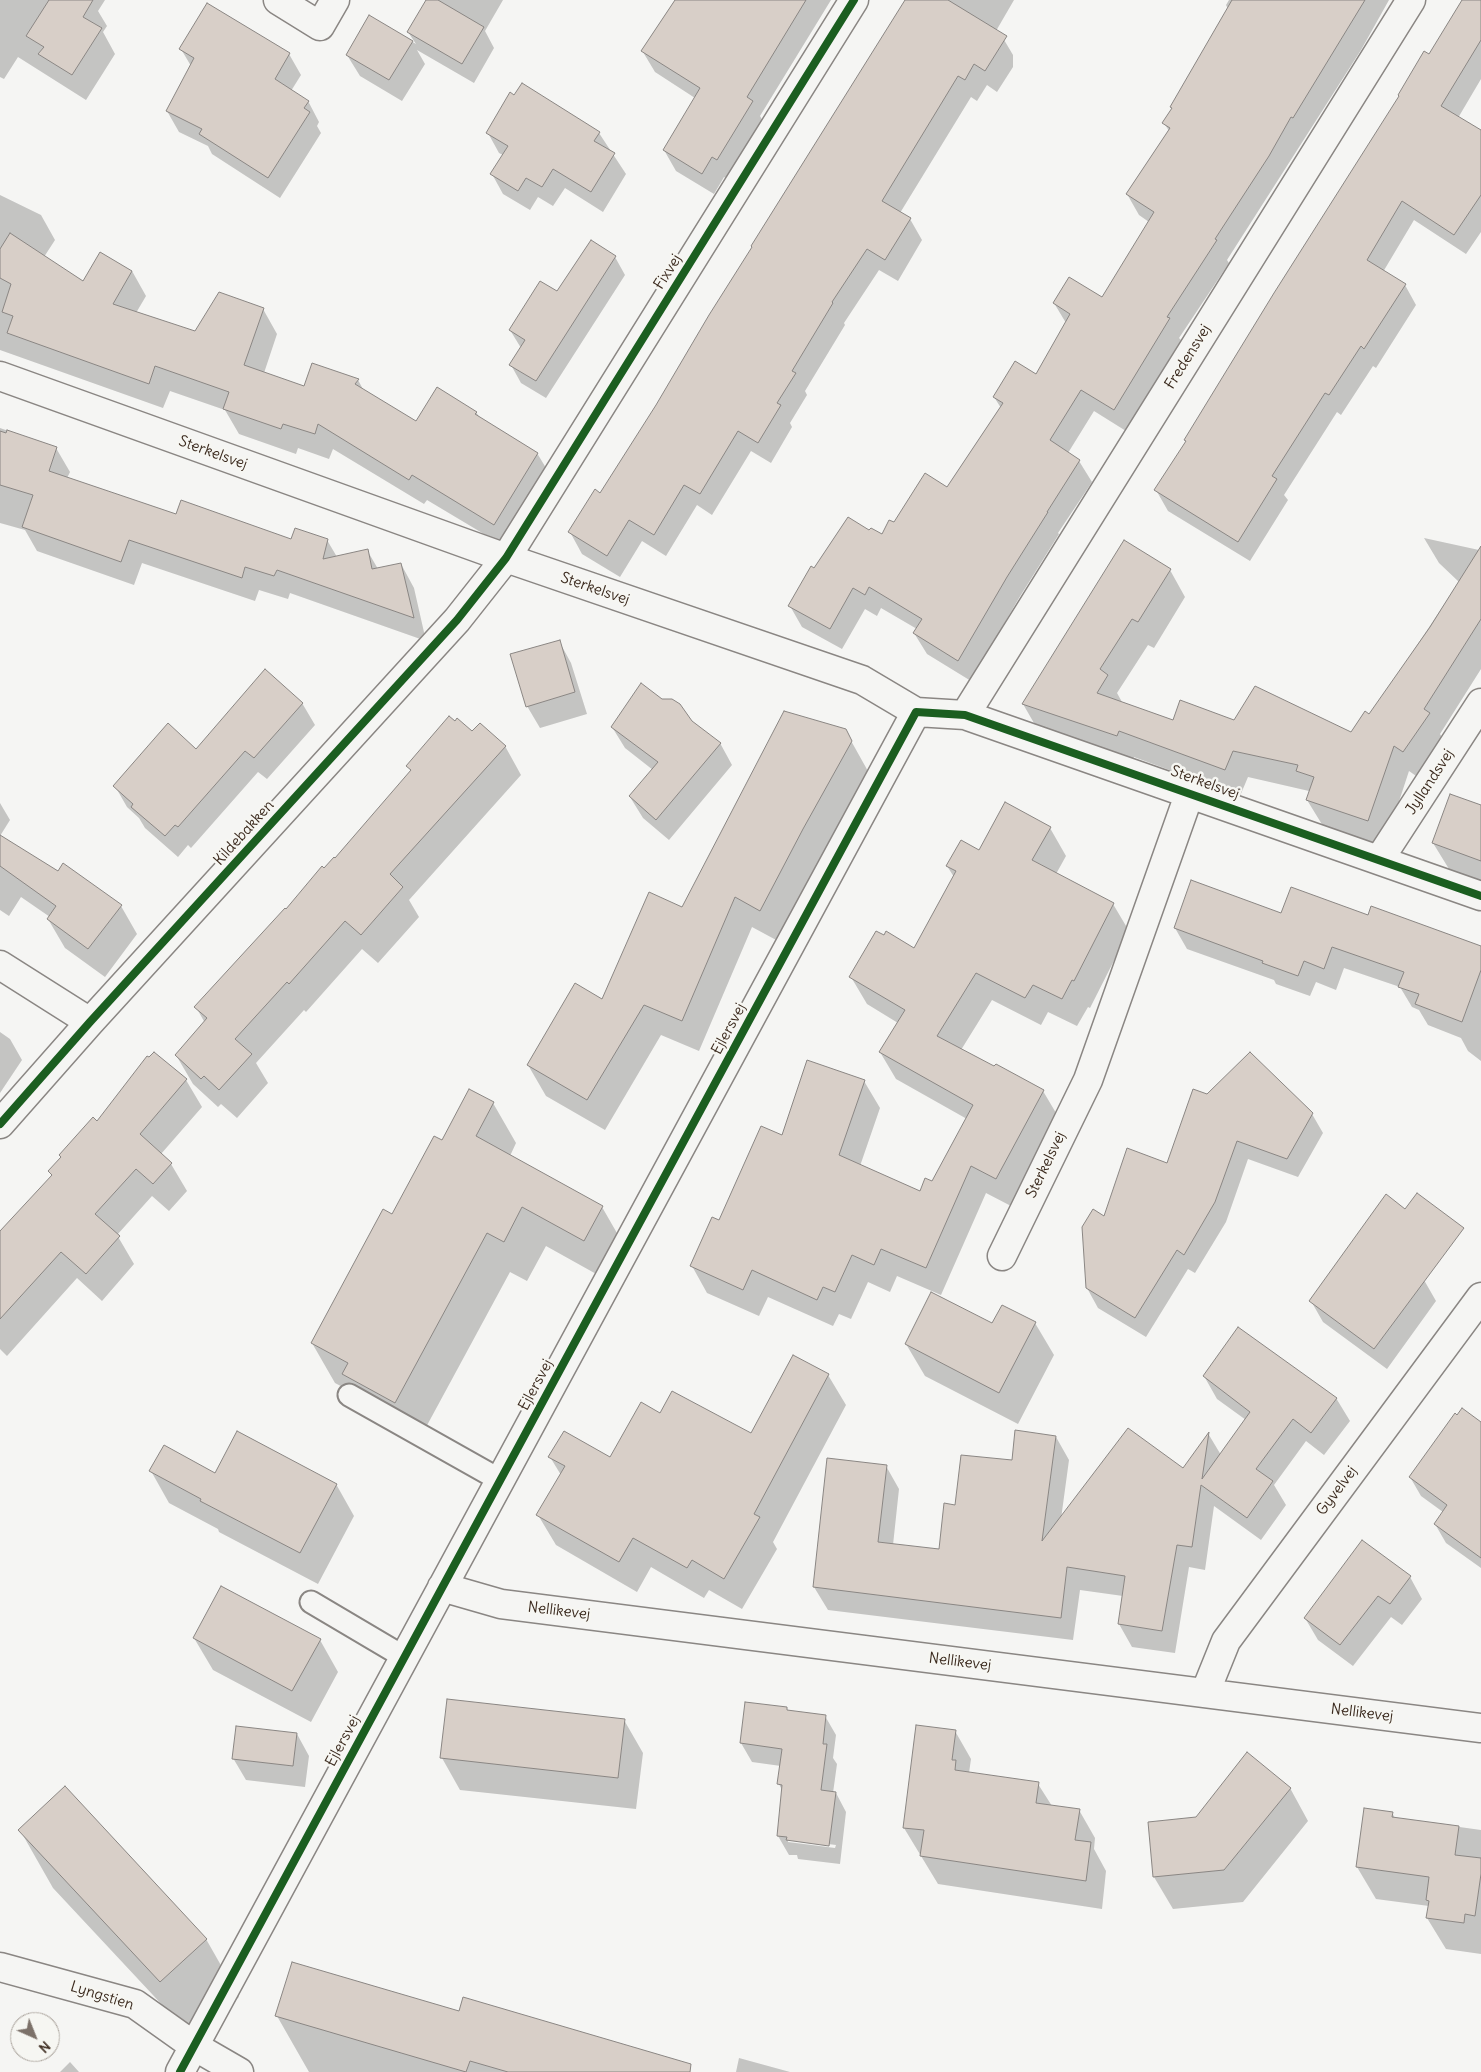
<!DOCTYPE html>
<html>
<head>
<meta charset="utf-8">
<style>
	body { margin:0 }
	#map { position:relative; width:1481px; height:2072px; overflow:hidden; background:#f5f5f3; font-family:Delius,sans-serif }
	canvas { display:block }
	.north { position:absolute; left:10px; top:2012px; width:50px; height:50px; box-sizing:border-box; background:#f6f6f2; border:1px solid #aba49d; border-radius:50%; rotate:136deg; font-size:14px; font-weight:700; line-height:20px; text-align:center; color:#3b2a1e }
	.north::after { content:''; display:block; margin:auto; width:18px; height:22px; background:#7c7169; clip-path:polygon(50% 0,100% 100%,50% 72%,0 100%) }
</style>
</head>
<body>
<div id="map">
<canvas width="1481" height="2072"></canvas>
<div class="north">N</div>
</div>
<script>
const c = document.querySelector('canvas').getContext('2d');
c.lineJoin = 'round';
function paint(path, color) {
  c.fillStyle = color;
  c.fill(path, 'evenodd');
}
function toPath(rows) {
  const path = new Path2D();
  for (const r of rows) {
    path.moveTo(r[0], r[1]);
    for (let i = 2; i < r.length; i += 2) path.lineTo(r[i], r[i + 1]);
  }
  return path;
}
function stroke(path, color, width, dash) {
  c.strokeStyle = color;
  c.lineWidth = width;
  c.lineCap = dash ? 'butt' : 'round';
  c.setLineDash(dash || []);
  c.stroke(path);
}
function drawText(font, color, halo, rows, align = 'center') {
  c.font = font + ' Delius,sans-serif';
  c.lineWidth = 5;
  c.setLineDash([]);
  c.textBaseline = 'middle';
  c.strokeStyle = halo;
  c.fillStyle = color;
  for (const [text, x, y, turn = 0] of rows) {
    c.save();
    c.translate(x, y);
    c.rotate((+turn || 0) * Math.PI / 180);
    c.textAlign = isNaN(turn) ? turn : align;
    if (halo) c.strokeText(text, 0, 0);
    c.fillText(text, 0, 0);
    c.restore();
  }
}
paint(toPath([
	[0,0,105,0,98,11,107,26,103,32,115,54,86,100,18,57,4,79,0,77],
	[427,0,503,0,485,31,494,48,474,83,417,50,425,64,402,101,360,76,347,55,370,17,416,44,408,32],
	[676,0,831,0,760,116,764,123,729,180,724,177,714,194,676,171,664,150,695,98,655,72,643,52],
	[906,0,1014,0,996,31,1000,33,1013,55,1013,67,997,92,987,85,977,101,971,97,900,213,910,219,922,240,898,281,879,270,844,323,845,325,805,391,807,395,790,423,792,427,771,463,751,451,712,515,697,505,666,556,642,541,620,577,582,554,570,532,601,494,657,406],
	[1229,0,1389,0,1361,50,1227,260,1229,263,1179,338,1181,340,1126,431,1094,411,1068,453,1079,461,1092,482,1058,533,1059,534,1019,598,971,681,927,654,914,633,917,629,881,608,877,616,865,609,842,649,802,627,790,606,815,570,870,532,882,536,894,524,948,489,1001,408,994,397,1036,375,1066,323,1054,303,1103,299,1149,222,1139,215,1127,194,1169,131,1164,123,1228,9,1226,5],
	[1464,0,1481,0,1481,79,1458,118,1481,132,1481,232,1466,254,1414,220,1383,272,1405,285,1416,305,1376,368,1373,366,1341,415,1337,412,1284,495,1288,500,1250,561,1168,511,1156,490],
	[181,49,289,54,301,75,291,91,308,101,319,122,317,126,321,133,280,198,212,154,208,146,179,132,167,111,191,66],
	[488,133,599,133,626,174,603,212,565,188,553,206,538,197,530,210,503,194,492,174,503,155,499,153],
	[0,195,41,215,55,240,44,257,84,282,132,271,146,296,136,313,196,332,263,309,277,334,264,373,305,388,358,380,364,391,416,423,476,412,480,418,537,453,552,478,509,549,427,500,424,504,333,449,329,459,298,448,296,454,239,434,225,410,170,391,163,408,0,350],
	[615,257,625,275,546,398,521,383,511,365,521,348,510,330,557,293],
	[0,428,56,448,70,472,67,478,176,516,292,540,327,540,337,557,367,550,378,569,401,564,414,588,426,641,290,593,288,599,259,590,255,601,142,563,134,585,37,551,25,530,0,523],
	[1424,538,1479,550,1481,547,1481,669,1440,734,1444,741,1419,778,1409,771,1384,847,1323,826,1307,800,1310,793,1309,791,1248,777,1240,796,1134,757,1132,762,1038,730,1023,704,1170,570,1185,597,1154,648,1148,645,1117,693,1122,702,1174,722,1234,721,1351,733,1370,716,1459,582,1439,563],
	[559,641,571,663,587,714,540,728,527,706],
	[302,703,315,725,267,779,258,772,191,848,188,845,178,857,145,828,139,818,127,807,115,786],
	[691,722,720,743,732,765,669,840,643,818,630,797,653,770,625,748,612,727],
	[845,730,869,773,820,860,778,941,752,927,699,1051,661,1035,605,1130,546,1096,528,1065,603,1001,683,908],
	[472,733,505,746,521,775,409,900,419,917,378,963,362,949,306,1012,304,1010,256,1063,268,1083,237,1118,221,1104,218,1107,193,1084,176,1055,205,1023,196,1007,335,860,411,772,408,766],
	[0,803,10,820,0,836,58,872,121,906,137,934,105,977,65,948,48,919,50,917,21,897,9,916,0,910],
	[1481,806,1481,881,1449,869,1433,843],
	[1050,828,1066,856,1056,874,1113,904,1129,931,1090,1008,1088,1007,1077,1026,1048,1012,1041,1025,992,1000,961,1050,1043,1091,1059,1118,1011,1206,986,1193,941,1295,897,1276,890,1292,868,1282,851,1319,839,1314,833,1326,768,1297,759,1316,707,1293,692,1266,719,1221,783,1137,864,1081,880,1108,860,1166,920,1193,933,1183,967,1119,896,1079,880,1052,898,1023,867,1004,851,977,915,949,954,877,947,866,979,851],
	[1281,915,1369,916,1481,947,1481,1061,1468,1051,1461,1038,1428,1025,1419,1010,1412,1007,1400,987,1344,968,1336,990,1316,982,1310,996,1276,984,1274,980,1187,949,1175,928],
	[0,1032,10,1039,22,1060,0,1093],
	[186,1080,202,1107,161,1154,171,1164,187,1191,169,1211,152,1196,117,1235,134,1264,102,1301,77,1278,7,1356,0,1349,0,1233,52,1176,49,1171,97,1123],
	[1207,1095,1312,1114,1323,1133,1298,1177,1248,1159,1226,1222,1195,1273,1188,1269,1146,1337,1098,1308,1087,1288,1104,1218,1168,1164],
	[493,1103,516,1143,510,1156,602,1207,625,1247,607,1280,546,1246,527,1281,510,1272,418,1442,354,1393,335,1383,312,1343,392,1215,442,1142],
	[1424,1280,1436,1301,1387,1369,1323,1322,1311,1301],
	[1035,1323,1054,1355,1018,1424,925,1376,906,1344,992,1325],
	[828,1375,846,1405,773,1542,777,1549,742,1609,709,1590,704,1598,651,1567,637,1592,556,1545,538,1515,561,1475,550,1457,611,1459,752,1435],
	[1204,1376,1336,1398,1350,1421,1324,1455,1306,1441,1274,1485,1286,1505,1261,1540,1214,1506,1205,1570,1189,1567,1175,1653,1132,1647,1119,1624,1123,1596,1080,1590,1073,1640,828,1610,814,1587,886,1466,899,1489,893,1545,940,1551,956,1506,1013,1462,1056,1437,1069,1460,1061,1519,1183,1470,1209,1435,1221,1455,1246,1420,1217,1399],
	[1481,1423,1481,1568,1446,1543,1435,1524,1443,1512,1421,1496,1410,1477],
	[151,1471,215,1474,336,1484,354,1516,318,1584,219,1532,218,1529,169,1503],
	[1410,1577,1422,1599,1402,1625,1391,1617,1353,1666,1318,1640,1305,1618],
	[194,1638,320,1640,338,1672,311,1722,213,1670],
	[788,1712,825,1716,836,1735,833,1758,837,1764,833,1793,836,1793,846,1812,840,1864,798,1859,797,1855,789,1855,778,1836,782,1790,779,1784,781,1766,752,1762,741,1743],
	[788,1839,836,1845,835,1848,788,1842],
	[624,1720,643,1753,636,1809,460,1790,442,1758],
	[955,1731,971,1759,969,1773,1038,1784,1052,1806,1079,1810,1095,1838,1094,1849,1106,1871,1102,1909,938,1884,904,1828],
	[297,1734,309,1756,305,1787,246,1780,233,1758],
	[1290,1788,1308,1821,1243,1902,1173,1909,1154,1877],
	[1392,1813,1395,1818,1481,1830,1481,1954,1446,1949,1427,1918,1429,1906,1376,1899,1357,1867],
	[20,1830,206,1939,239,1997,194,2039,53,1888],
	[277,2016,667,2072,309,2072],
	[739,2058,790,2072,736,2072],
	[70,2062,79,2072,60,2072]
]), '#0003');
const building = toPath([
	[49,0,93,0,83,17,102,28,72,75,38,54,44,47,26,36,49,0],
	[426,0,438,0,484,27,462,64,407,32,426,0],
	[675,0,806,0,747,97,753,101,717,160,712,157,702,174,663,150,700,88,641,51,675,0],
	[905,0,948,0,1007,36,985,71,974,64,965,80,958,76,882,201,911,218,885,260,867,249,832,302,833,303,792,371,796,373,777,403,781,405,758,443,738,431,700,494,684,485,654,535,629,520,607,556,568,532,595,489,600,493,656,405,709,315,752,247,751,246,905,0],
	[1232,0,1365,0,1293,118,1291,117,1269,156,1215,239,1217,240,1167,317,1170,318,1114,410,1081,390,1050,440,1080,460,1047,512,1048,512,1007,577,958,661,913,633,922,619,869,587,865,595,853,588,830,629,788,606,811,566,814,568,848,517,869,530,871,528,882,534,889,520,894,522,925,473,947,487,1003,403,993,397,1015,361,1036,374,1070,314,1053,303,1069,277,1102,297,1154,212,1126,194,1170,128,1162,123,1172,108,1170,107,1232,0],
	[1462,0,1481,0,1481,40,1441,106,1481,130,1481,195,1454,235,1402,201,1367,260,1406,284,1364,349,1361,346,1329,395,1325,393,1272,476,1277,479,1238,542,1154,490,1186,441,1184,440,1274,293,1399,96,1398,95,1424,51,1429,54,1462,0],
	[207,3,290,53,275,79,309,101,304,108,310,112,268,178,199,134,202,129,166,111,194,58,179,49,207,3],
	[369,15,413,41,389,80,346,55,369,15],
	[522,83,600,132,594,141,615,153,591,192,553,169,542,187,526,178,518,191,490,174,508,146,486,133,510,92,514,95,522,83],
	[10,233,83,281,100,252,132,271,113,304,195,331,219,292,264,308,244,365,304,386,312,363,359,379,355,384,416,421,437,387,477,412,475,414,538,453,494,525,412,475,409,480,318,424,315,434,283,424,281,429,223,409,229,392,155,366,149,384,7,333,13,316,2,312,11,284,0,278,0,249,10,233],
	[591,240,616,256,536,381,509,365,525,340,509,330,540,281,557,291,591,240],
	[7,430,57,447,49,471,176,514,181,500,291,539,295,528,328,539,323,559,368,549,372,569,401,563,414,618,277,570,274,576,245,567,242,578,129,540,121,562,22,527,33,495,0,485,0,431,6,433,7,430],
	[1124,540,1171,569,1138,622,1132,619,1100,669,1108,675,1097,693,1173,720,1180,700,1234,720,1255,686,1351,732,1365,711,1369,714,1430,627,1481,546,1481,619,1424,709,1430,713,1403,752,1394,746,1368,821,1306,800,1314,777,1296,771,1298,765,1233,751,1225,770,1119,731,1117,736,1022,704,1124,540],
	[560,640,575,692,526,707,510,654,560,640],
	[265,669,303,703,254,758,245,751,178,827,175,825,165,836,131,807,133,804,113,786,168,723,196,749,265,669],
	[641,683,662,699,672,699,680,704,692,721,721,743,656,820,629,796,658,762,611,727,641,683],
	[784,711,846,729,852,741,803,829,760,911,735,897,682,1021,644,1005,587,1100,527,1065,575,983,602,999,649,892,682,907,784,711],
	[449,716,455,721,457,718,472,731,480,723,506,746,390,874,403,887,361,935,345,921,289,984,287,982,235,1039,252,1054,219,1090,204,1076,201,1079,175,1055,207,1018,194,1007,285,908,286,909,322,866,324,868,334,857,335,858,411,770,406,766,449,716],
	[1450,794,1481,805,1481,861,1432,843,1450,794],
	[1005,802,1051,827,1032,860,1114,903,1074,981,1072,980,1062,999,1033,985,1025,998,976,973,937,1036,994,1066,996,1064,1044,1090,996,1179,971,1166,926,1268,881,1249,874,1265,852,1255,835,1292,823,1287,817,1300,752,1270,743,1290,690,1266,712,1217,719,1220,761,1126,782,1135,807,1060,865,1080,839,1155,920,1191,925,1178,932,1181,973,1105,879,1052,905,1010,849,977,876,931,884,935,886,931,914,948,956,871,946,866,961,840,979,850,1005,802],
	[0,835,58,871,63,863,122,905,88,949,47,919,56,906,0,866,0,835],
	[1191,880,1281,913,1291,887,1368,915,1371,906,1481,946,1481,970,1462,1022,1415,1004,1419,994,1398,987,1404,972,1332,947,1324,969,1304,961,1298,976,1262,963,1263,961,1174,928,1191,880],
	[154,1052,187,1079,140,1134,172,1163,153,1184,136,1169,95,1214,120,1236,86,1274,61,1252,0,1319,0,1231,52,1175,48,1171,61,1157,59,1155,93,1117,97,1121,147,1056,149,1057,154,1052],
	[1250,1052,1313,1113,1287,1159,1237,1141,1215,1202,1184,1255,1177,1250,1135,1318,1086,1288,1082,1227,1093,1209,1104,1216,1127,1148,1167,1163,1193,1089,1207,1094,1250,1052],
	[469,1089,494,1102,476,1136,603,1206,584,1241,522,1207,504,1242,487,1233,395,1403,342,1374,348,1363,311,1343,383,1209,392,1214,434,1136,442,1140,469,1089],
	[1417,1193,1464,1228,1374,1349,1309,1301,1386,1194,1405,1209,1417,1193],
	[931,1292,992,1323,1002,1305,1036,1322,999,1393,905,1344,931,1292],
	[1238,1327,1337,1398,1311,1433,1293,1419,1256,1469,1273,1481,1247,1518,1201,1485,1192,1547,1177,1545,1162,1631,1118,1624,1125,1576,1067,1567,1061,1618,813,1587,827,1458,887,1465,878,1542,939,1549,944,1503,955,1505,961,1455,1012,1460,1015,1430,1056,1436,1042,1541,1128,1428,1183,1468,1209,1432,1202,1479,1250,1412,1203,1376,1238,1327],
	[793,1355,829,1374,754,1514,760,1517,724,1579,692,1560,687,1568,633,1538,619,1562,536,1515,565,1466,548,1457,564,1431,610,1457,641,1402,660,1413,672,1391,751,1433,793,1355],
	[1462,1408,1481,1422,1481,1558,1434,1524,1447,1505,1409,1477,1455,1413,1457,1415,1462,1408],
	[237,1431,337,1484,300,1553,200,1501,201,1499,149,1471,164,1445,215,1473,237,1431],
	[1362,1540,1411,1576,1390,1604,1378,1596,1340,1645,1304,1618,1362,1540],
	[221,1586,321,1639,292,1691,193,1638,221,1586],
	[447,1699,625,1719,618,1778,440,1758,447,1699],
	[745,1702,787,1707,787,1710,826,1715,823,1744,827,1744,821,1790,836,1792,829,1846,786,1840,787,1837,777,1836,782,1785,777,1784,782,1749,740,1743,745,1702],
	[916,1725,956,1730,952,1760,956,1760,955,1770,1039,1782,1036,1803,1080,1809,1075,1840,1091,1842,1086,1881,920,1856,924,1830,903,1828,916,1725],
	[236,1726,297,1733,293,1766,232,1759,236,1726],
	[1247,1752,1291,1788,1224,1870,1153,1877,1148,1822,1196,1817,1247,1752],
	[65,1786,207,1939,160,1982,18,1830,65,1786],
	[1364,1808,1393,1812,1392,1817,1459,1826,1455,1855,1481,1858,1481,1874,1475,1916,1465,1914,1464,1923,1426,1918,1429,1901,1426,1900,1429,1877,1356,1867,1364,1808],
	[292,1962,459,2011,463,1997,691,2064,690,2072,508,2072,470,2061,466,2072,275,2016,292,1962]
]);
paint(building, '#d8cfc8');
stroke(building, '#8a8683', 1);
const service = toPath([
	[349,1395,500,1480],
	[311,1602,404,1657]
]);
const minor = toPath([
	[278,0,320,26,335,0],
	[0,376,506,558,862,680,916,712,965,715,1481,896],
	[965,715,1411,0],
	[1379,860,1481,703],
	[0,965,90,1022],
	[0,1124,90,1022,457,620,506,558,854,0],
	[1002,1256,1088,1080,1190,792],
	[442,1587,501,1604,1481,1728],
	[1205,1693,1226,1641,1481,1297],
	[0,1967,135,2004,194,2046,239,2072],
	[180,2072,916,712]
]);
stroke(service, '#8a8683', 25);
stroke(minor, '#8a8683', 31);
stroke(service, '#f5f5f3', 21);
stroke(minor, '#f5f5f3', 28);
stroke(toPath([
	[0,1124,90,1022,457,620,506,558,854,0],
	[180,2072,916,712,965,715,1481,896]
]), '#1b5e20', 8);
drawText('15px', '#3b2a1e', '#f6f6f2', [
	["Fixvej",668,272,-58],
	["Fredensvej",1188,357,-58],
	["Sterkelsvej",213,453,20],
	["Sterkelsvej",595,589,19],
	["Jyllandsvej",1430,782,-57],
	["Sterkelsvej",1205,783,20],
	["Kildebakken",244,833,-48],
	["Ejlersvej",729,1029,-62],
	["Sterkelsvej",1046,1165,-64],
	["Ejlersvej",536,1385,-62],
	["Gyvelvej",1337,1491,-53],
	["Nellikevej",559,1611,7],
	["Nellikevej",960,1662,7],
	["Nellikevej",1362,1713,7],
	["Ejlersvej",343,1741,-62],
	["Lyngstien",102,1996,17]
]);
</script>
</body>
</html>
